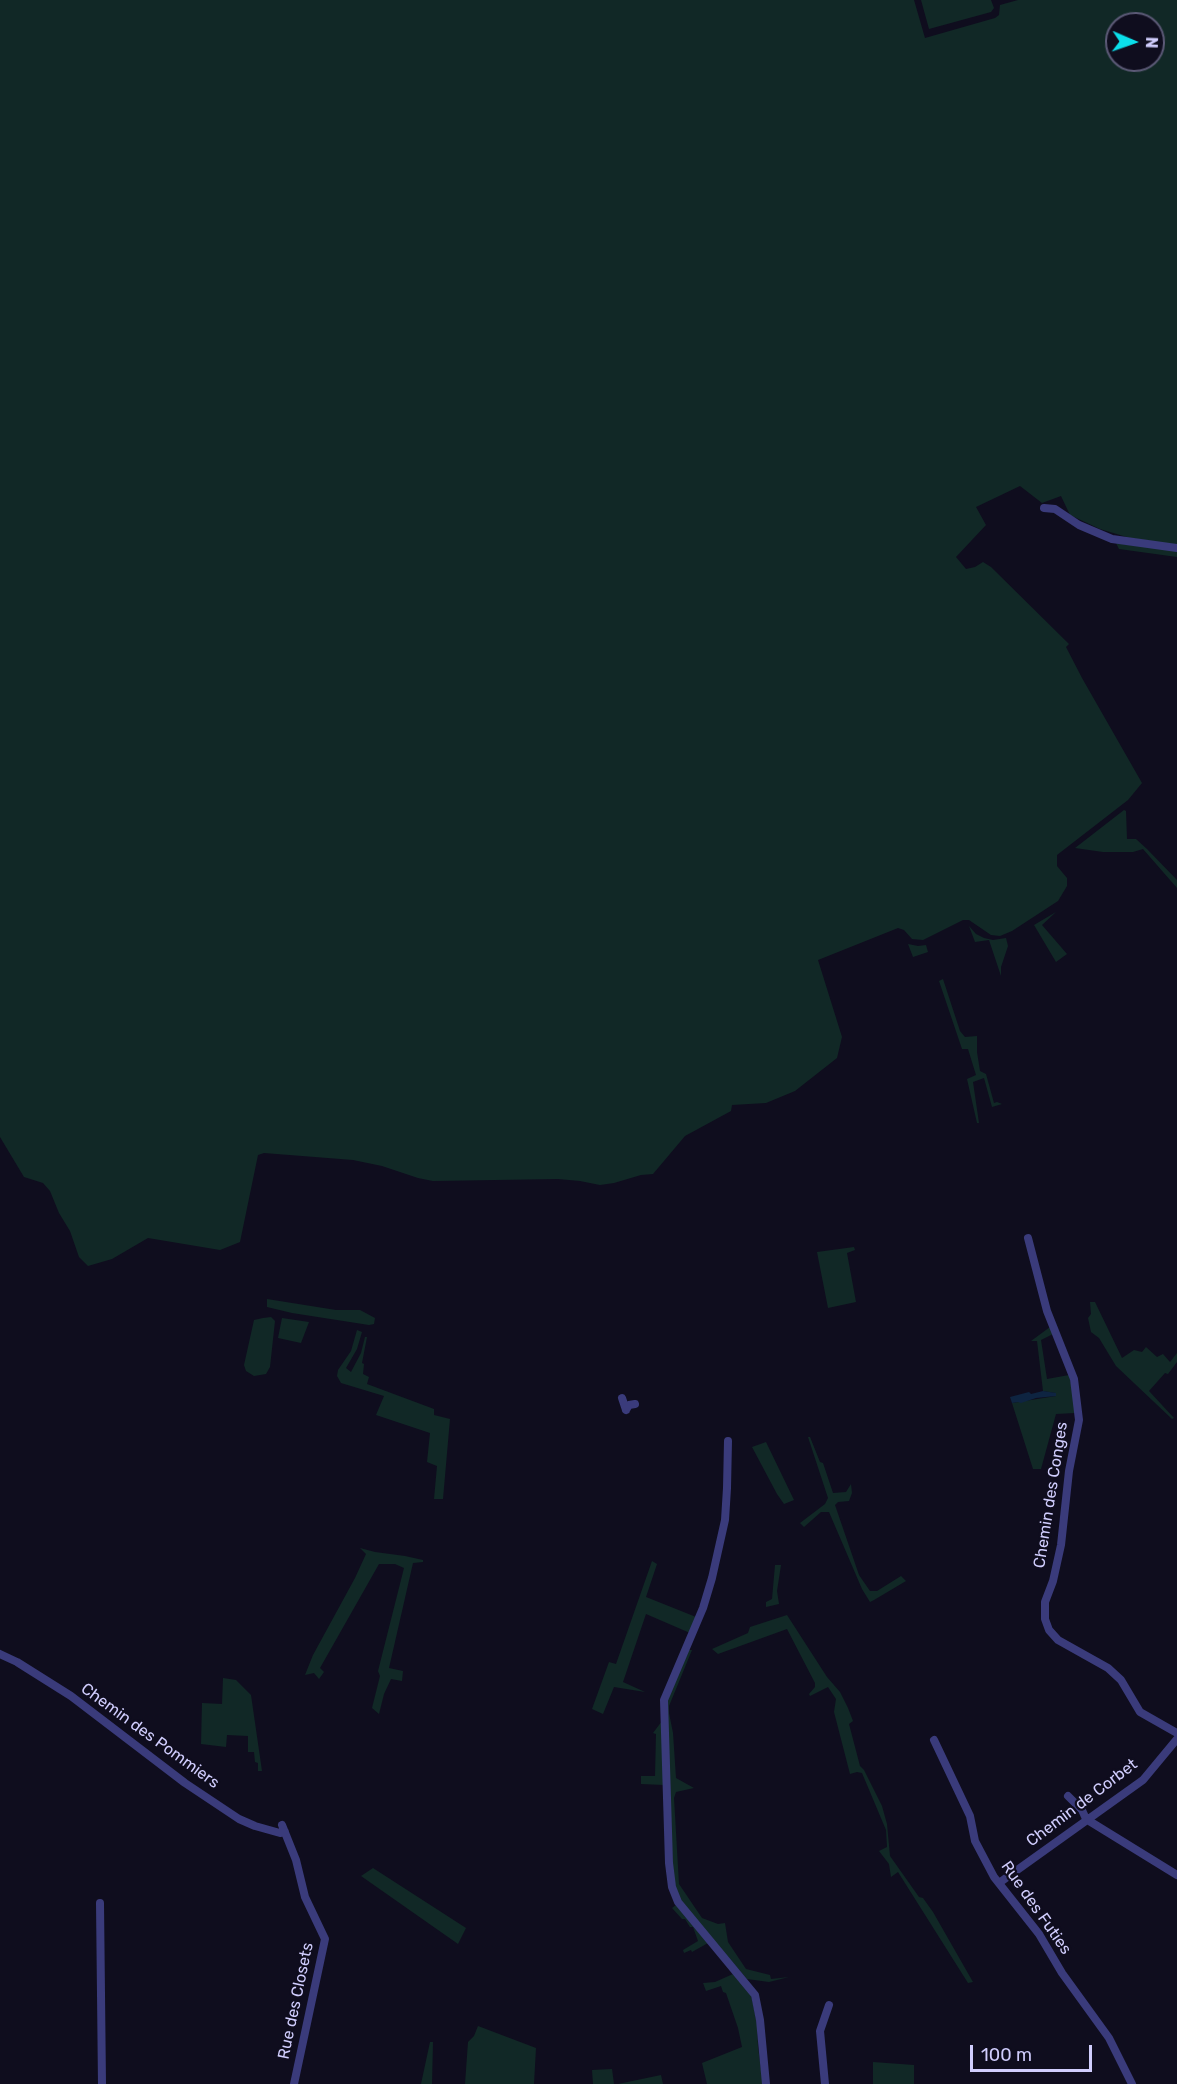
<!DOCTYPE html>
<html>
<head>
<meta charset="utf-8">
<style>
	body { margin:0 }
	#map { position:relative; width:1177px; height:2084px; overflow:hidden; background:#0f0d1e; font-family:Rubik,sans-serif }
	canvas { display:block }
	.north { position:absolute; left:1105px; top:12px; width:60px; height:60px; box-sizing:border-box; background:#0f0d1e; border:2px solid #5c5a77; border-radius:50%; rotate:92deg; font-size:16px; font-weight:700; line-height:24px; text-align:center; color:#d0cdfd }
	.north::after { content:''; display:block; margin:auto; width:21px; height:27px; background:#0bdeea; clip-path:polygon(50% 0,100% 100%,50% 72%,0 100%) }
	.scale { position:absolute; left:970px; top:2045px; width:122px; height:27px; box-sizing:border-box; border:3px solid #d0cdfd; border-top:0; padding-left:8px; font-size:18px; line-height:21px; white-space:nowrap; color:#d0cdfd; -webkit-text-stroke:4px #0f0d1e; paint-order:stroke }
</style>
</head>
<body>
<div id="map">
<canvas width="1177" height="2084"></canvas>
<div class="north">N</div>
<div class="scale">100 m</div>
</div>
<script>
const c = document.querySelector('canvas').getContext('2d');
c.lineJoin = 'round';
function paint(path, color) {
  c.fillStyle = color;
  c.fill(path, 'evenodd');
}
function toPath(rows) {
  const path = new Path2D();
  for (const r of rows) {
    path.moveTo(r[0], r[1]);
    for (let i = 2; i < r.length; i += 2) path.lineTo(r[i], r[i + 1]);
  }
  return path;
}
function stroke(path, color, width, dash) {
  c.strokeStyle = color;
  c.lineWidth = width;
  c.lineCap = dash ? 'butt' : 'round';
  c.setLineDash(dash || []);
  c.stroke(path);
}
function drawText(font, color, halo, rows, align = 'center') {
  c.font = font + ' Rubik,sans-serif';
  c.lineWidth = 4.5;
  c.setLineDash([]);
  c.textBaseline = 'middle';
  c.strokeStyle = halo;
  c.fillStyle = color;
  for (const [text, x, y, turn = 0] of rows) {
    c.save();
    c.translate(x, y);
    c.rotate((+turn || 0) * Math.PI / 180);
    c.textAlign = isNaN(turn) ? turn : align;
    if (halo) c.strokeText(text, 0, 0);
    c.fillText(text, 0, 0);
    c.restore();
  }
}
paint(toPath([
	[0,0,914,0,925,38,995,18,999,15,1000,5,1018,0,1177,0,1177,545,1130,538,1100,529,1070,515,1061,496,1042,503,1020,486,976,507,986,525,956,557,966,569,975,567,983,562,991,567,1069,644,1066,647,1082,678,1142,783,1128,800,1057,855,1057,866,1067,878,1067,886,1058,901,1012,931,1000,936,991,935,969,920,963,920,923,940,912,939,904,930,898,928,818,960,842,1037,837,1058,795,1091,766,1103,732,1105,731,1111,685,1136,653,1174,641,1175,614,1183,600,1185,580,1181,558,1179,433,1181,418,1178,382,1166,353,1160,264,1153,258,1155,240,1242,220,1250,148,1238,112,1259,88,1266,79,1257,70,1231,59,1213,50,1191,43,1183,24,1177,0,1137],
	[1117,24,1153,24,1153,60,1117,60],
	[921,0,991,0,994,8,991,12,929,29],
	[1116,543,1177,551,1177,557,1119,549],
	[1124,810,1126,811,1127,839,1136,839,1147,849,1177,880,1177,888,1143,849,1133,852,1103,852,1075,848],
	[1056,912,1042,925,1067,954,1056,962,1034,925],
	[969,926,976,934,984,938,993,940,1006,938,1008,946,1001,967,1001,976,989,940,975,942],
	[908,944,918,946,926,945,928,952,913,957],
	[943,979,960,1031,965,1037,977,1036,977,1052,980,1071,986,1074,994,1103,997,1102,1002,1104,992,1107,984,1078,973,1082,979,1123,977,1123,967,1079,976,1075,968,1049,962,1049,939,981],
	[854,1247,855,1250,847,1253,856,1302,828,1308,817,1252],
	[267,1299,336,1310,360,1310,375,1318,374,1324,369,1325,292,1313,267,1307],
	[1090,1302,1095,1302,1122,1358,1134,1350,1142,1352,1146,1347,1157,1357,1163,1354,1170,1362,1177,1353,1177,1362,1168,1374,1165,1373,1149,1391,1174,1418,1172,1419,1116,1366,1099,1338,1091,1332,1088,1318,1091,1314],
	[263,1318,271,1317,275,1321,270,1367,266,1374,254,1376,246,1371,244,1365,254,1320],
	[282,1318,309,1322,301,1343,278,1338],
	[1050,1327,1053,1334,1041,1340,1047,1379,1069,1375,1073,1391,1075,1413,1056,1414,1041,1469,1033,1469,1012,1403,1056,1396,1055,1393,1043,1391,1037,1341,1031,1341],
	[357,1330,362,1332,357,1349,346,1368,351,1372,361,1353,365,1337,367,1337,362,1363,364,1364,363,1374,369,1377,367,1384,434,1409,434,1415,450,1419,443,1499,434,1499,437,1466,427,1462,430,1433,376,1415,384,1396,341,1383,337,1376,338,1370,351,1351],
	[808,1437,810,1437,820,1462,823,1463,833,1493,846,1492,851,1484,852,1493,849,1501,838,1502,835,1505,859,1575,870,1591,877,1591,901,1576,906,1581,874,1600,870,1602,862,1589,829,1512,821,1512,804,1527,800,1523,825,1504,828,1498],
	[766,1442,794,1500,784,1504,777,1494,752,1447],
	[360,1548,375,1552,405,1556,423,1560,423,1562,413,1563,389,1668,403,1671,402,1681,391,1679,384,1694,379,1714,372,1708,380,1676,378,1671,404,1568,395,1564,379,1564,320,1668,324,1672,319,1679,314,1673,305,1675,313,1655,355,1578,366,1554],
	[652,1561,657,1564,646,1597,696,1617,690,1633,646,1614,623,1682,645,1692,614,1687,603,1714,592,1709,609,1662,616,1664],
	[775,1565,781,1565,777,1591,779,1604,766,1607,766,1602,772,1599],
	[787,1615,827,1677,840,1692,848,1708,853,1721,849,1724,860,1766,864,1770,882,1806,887,1824,890,1856,919,1897,923,1898,933,1912,973,1982,968,1983,898,1872,891,1877,889,1864,879,1851,887,1847,886,1830,862,1773,857,1772,850,1774,834,1712,836,1699,828,1687,810,1696,809,1694,815,1687,815,1683,787,1629,718,1654,712,1649,748,1633,750,1627],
	[689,1650,692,1650,669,1706,669,1713,673,1733,676,1778,694,1788,676,1792,674,1798,679,1884,702,1918,718,1924,725,1923,728,1942,746,1969,770,1975,771,1979,789,1977,769,1982,747,1979,680,1901,673,1878,667,1701],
	[223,1678,236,1680,251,1695,262,1771,258,1771,258,1763,255,1762,254,1752,248,1752,248,1736,227,1735,226,1747,201,1744,202,1703,222,1704],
	[662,1721,664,1785,641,1784,641,1776,655,1776,656,1734,653,1733],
	[373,1868,466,1928,458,1944,361,1876],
	[676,1905,708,1943,692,1952,691,1950,684,1953,683,1950,698,1941,693,1927,690,1927,685,1919,682,1919,672,1908],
	[733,1974,751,1994,757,2024,758,2047,763,2084,707,2084,702,2063,742,2047,738,2028,726,1993,723,1992,721,1986,706,1991,703,1983,715,1982],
	[478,2026,536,2048,534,2084,465,2084,468,2042,474,2036],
	[430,2042,433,2042,432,2084,421,2084],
	[873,2062,914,2065,914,2084,873,2084],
	[612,2069,614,2084,593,2084,592,2070],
	[661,2075,663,2084,618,2084]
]), '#112826');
paint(toPath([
	[1043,1391,1056,1393,1056,1396,1036,1398,1021,1403,1018,1402,1012,1403,1010,1397,1029,1392,1031,1394]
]), '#0e2441');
stroke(toPath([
	[1044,508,1055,509,1079,525,1112,539,1177,548],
	[1028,1238,1047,1311,1074,1379,1079,1420,1069,1471,1061,1545,1053,1581,1045,1602,1045,1619,1049,1630,1058,1640,1108,1668,1121,1680,1140,1712,1177,1733],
	[622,1398,626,1410],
	[626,1410,629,1405,635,1404],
	[728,1441,727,1488,725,1520,712,1578,703,1608,664,1700,669,1863,672,1887,678,1902,755,1995,760,2020,766,2084],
	[0,1654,17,1662,71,1696,185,1783,239,1819,255,1826,280,1833,285,1832],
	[934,1740,970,1816,975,1841,994,1877,1039,1934,1062,1973,1109,2038,1132,2084],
	[1068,1796,1082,1810,1086,1819,1177,1875],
	[282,1825,296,1860,305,1897,325,1939,294,2084],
	[999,1883,1143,1780,1177,1739],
	[100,1903,102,2084],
	[825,2084,820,2031,829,2005]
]), '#3a3b7b', 8);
drawText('16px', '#d0cdfd', '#0f0d1e', [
	["Chemin des Conges",1051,1495,-81],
	["Chemin des Pommiers",150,1736,36],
	["Chemin de Corbet",1082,1803,-37],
	["Rue des Futies",1036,1908,55],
	["Rue des Closets",296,2001,-78]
]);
</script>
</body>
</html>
